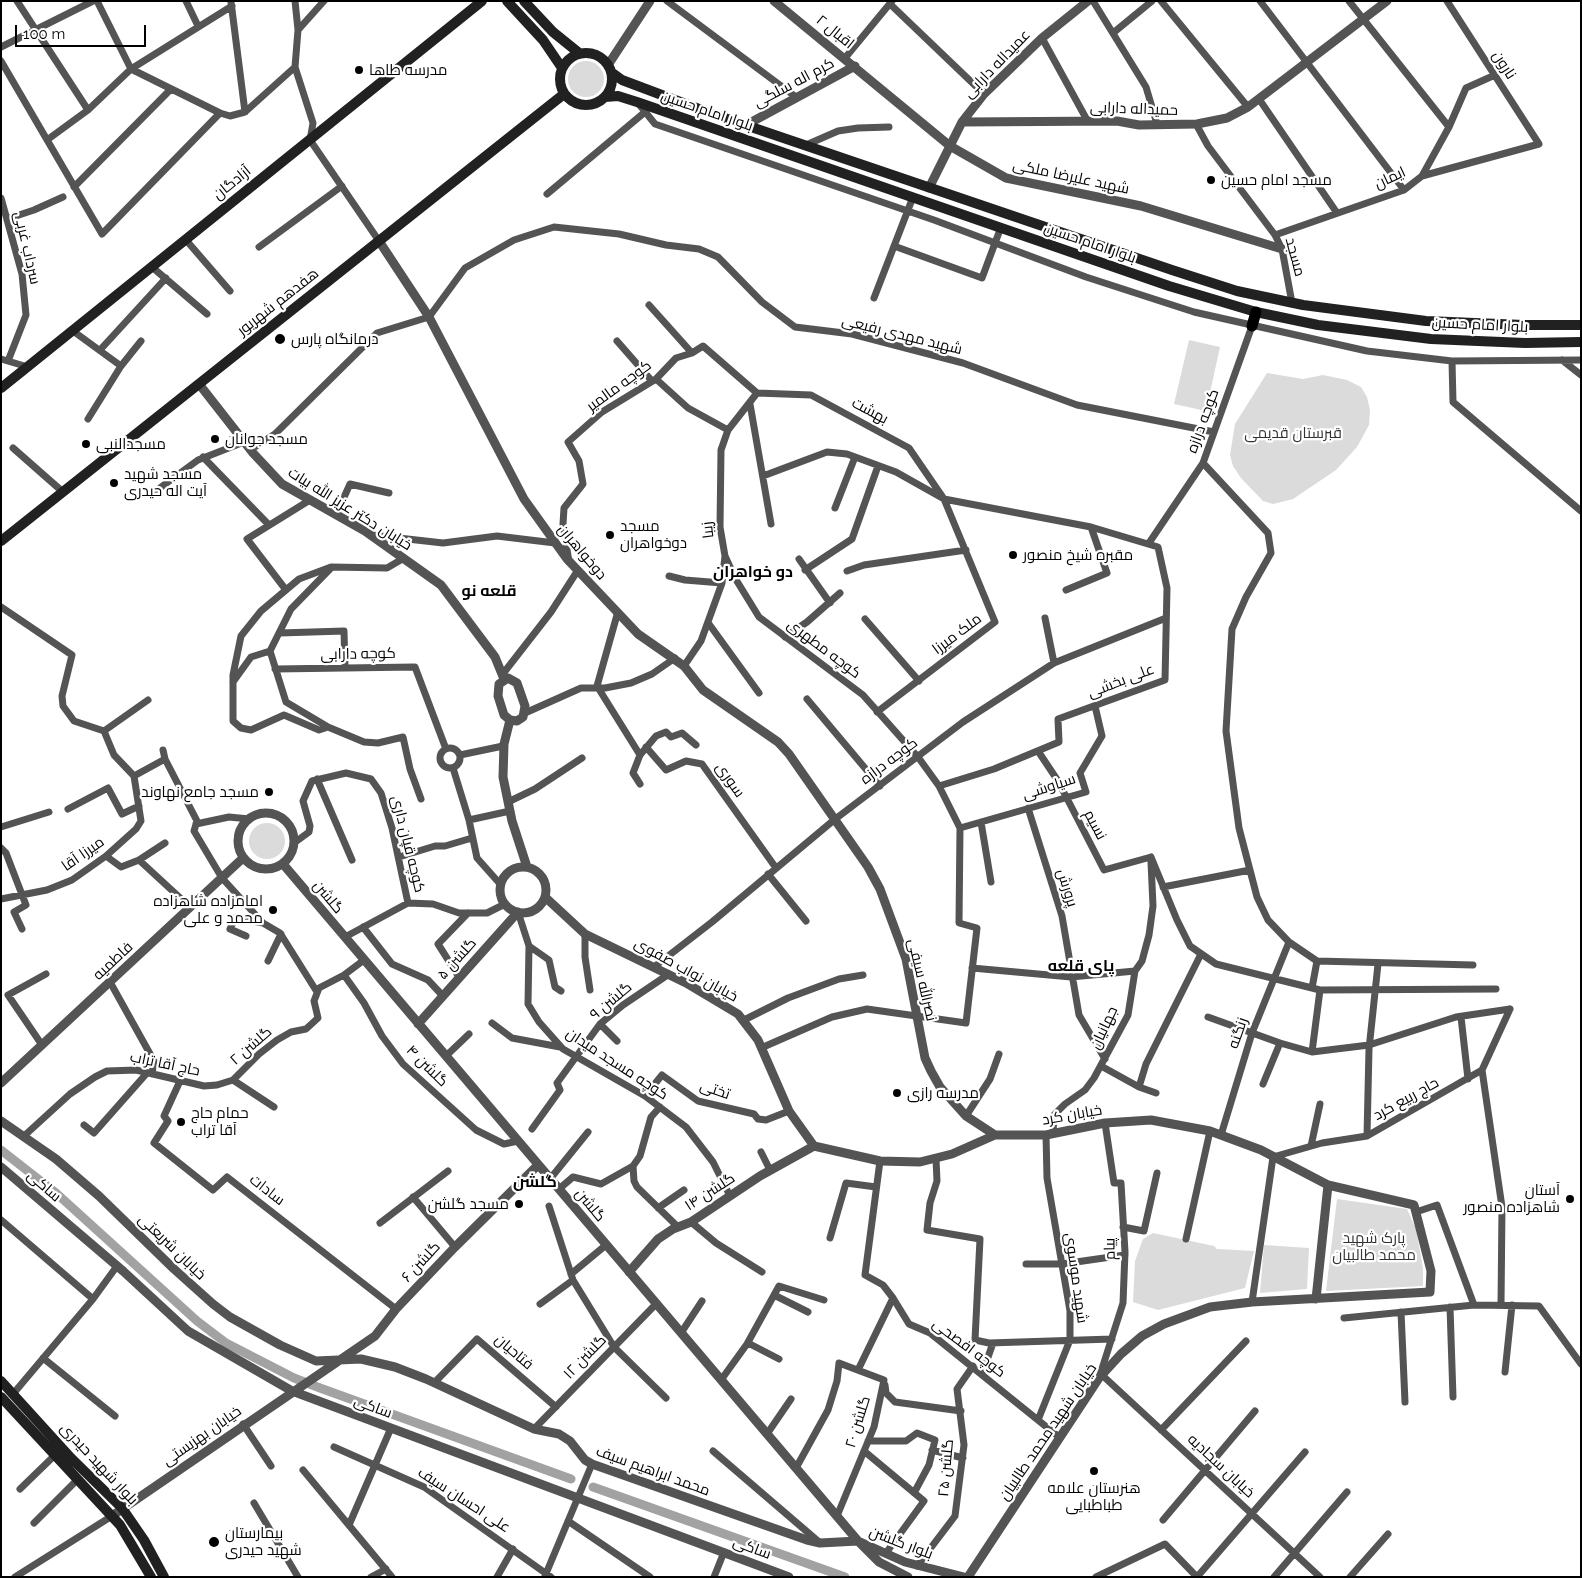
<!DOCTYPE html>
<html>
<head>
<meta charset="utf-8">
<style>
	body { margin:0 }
	#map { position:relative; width:1582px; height:1578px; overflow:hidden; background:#fff; font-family:Raleway,sans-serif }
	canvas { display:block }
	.frame { position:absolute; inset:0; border:2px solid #000; pointer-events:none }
	.scale { position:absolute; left:15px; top:25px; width:131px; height:22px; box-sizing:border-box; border:2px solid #000; border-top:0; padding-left:6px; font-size:15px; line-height:18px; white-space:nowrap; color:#000; -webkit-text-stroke:4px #fff; paint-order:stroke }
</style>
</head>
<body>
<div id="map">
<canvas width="1582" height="1578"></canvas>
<div class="frame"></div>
<div class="scale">100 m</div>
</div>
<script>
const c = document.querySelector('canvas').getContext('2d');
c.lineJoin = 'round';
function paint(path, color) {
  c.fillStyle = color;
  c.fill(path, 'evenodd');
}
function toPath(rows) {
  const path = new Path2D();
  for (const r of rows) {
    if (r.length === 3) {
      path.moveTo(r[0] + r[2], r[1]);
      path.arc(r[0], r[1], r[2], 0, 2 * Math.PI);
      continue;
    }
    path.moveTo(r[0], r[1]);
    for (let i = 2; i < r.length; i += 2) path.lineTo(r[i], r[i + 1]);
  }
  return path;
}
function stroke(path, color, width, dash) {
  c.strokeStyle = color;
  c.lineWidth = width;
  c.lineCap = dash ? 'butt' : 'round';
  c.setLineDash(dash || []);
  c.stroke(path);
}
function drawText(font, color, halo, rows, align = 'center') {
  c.font = font + ' Raleway,Cairo,sans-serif';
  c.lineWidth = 4.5;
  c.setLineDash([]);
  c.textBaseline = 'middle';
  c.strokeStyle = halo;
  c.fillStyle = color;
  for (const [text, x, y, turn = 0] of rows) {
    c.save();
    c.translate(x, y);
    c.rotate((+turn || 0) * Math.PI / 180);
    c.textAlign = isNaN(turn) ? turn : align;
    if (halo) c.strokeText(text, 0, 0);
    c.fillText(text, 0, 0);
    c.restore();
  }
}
paint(toPath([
	[586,79,18],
	[1189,340,1220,347,1206,411,1174,404],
	[1267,373,1303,379,1323,375,1347,380,1361,387,1367,397,1370,410,1369,425,1357,447,1336,470,1293,499,1273,504,1263,501,1241,478,1233,466,1230,455,1235,424],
	[267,841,18],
	[1337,1199,1407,1209,1416,1229,1423,1268,1423,1286,1326,1291],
	[1153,1233,1214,1246,1217,1249,1254,1251,1245,1288,1158,1310,1133,1302,1135,1261,1143,1239],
	[1264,1245,1309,1248,1307,1289,1260,1293]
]), '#dbdbdb');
stroke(toPath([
	[1,1150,56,1193,197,1321,226,1343,294,1378,320,1388,571,1479],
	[593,1487,845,1577]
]), '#a2a2a2', 9);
stroke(toPath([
	[17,1,88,110],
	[97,1,131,69,220,113,230,116,245,112,295,67],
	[186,1,198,26],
	[295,1,298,30],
	[324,1,298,30,295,67,313,123,310,140,379,241],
	[667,1,796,97],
	[1093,1,1146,87,1157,124],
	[1161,1,1248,107],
	[1260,1,1404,190],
	[1349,1,1449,127],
	[231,2,245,112],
	[890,4,984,94],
	[1113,33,1152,1],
	[1042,38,1087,120],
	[1,47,93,1],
	[845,58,892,1],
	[1,61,102,234,220,113],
	[1259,99,1337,213],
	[638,103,655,124,934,220,1086,277,1194,312,1367,351,1452,361,1581,360],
	[1196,124,1208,146,1275,235,1282,249,1292,303],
	[47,140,88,110,131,69,232,6],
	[806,145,838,131,858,128,889,127],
	[1422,176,1539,144,1447,1],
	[74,187,171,89],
	[547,194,645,112],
	[1,198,22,274,26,315,8,361],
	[7,219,34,210,63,197],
	[1275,235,1404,190,1422,176,1449,127,1466,88,1495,75],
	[186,240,230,291],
	[894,246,982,278,1001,227],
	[259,247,342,186],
	[152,267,207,314],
	[874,298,913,197],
	[649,305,692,353],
	[73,331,121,366],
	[617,341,652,381],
	[100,350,166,278],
	[1,359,28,367],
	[1562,360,1581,375],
	[1452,361,1453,402,1581,511],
	[656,379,688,408,728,430],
	[757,393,811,395,909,448,944,499,995,622,877,712],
	[750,404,771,524],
	[88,419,121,366,141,341],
	[13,448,63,492],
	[250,450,275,434,377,333,429,317,465,268,514,240,554,227,619,234,666,245,699,249,718,257,762,302,795,327,852,334,963,363,1077,405,1214,432],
	[203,457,269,525],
	[1203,463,1268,533,1271,553,1246,597,1232,629,1226,731,1239,828,1257,897,1268,920,1289,942,1317,961,1473,965],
	[763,476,827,452,847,454,896,472,944,499,1091,527,1158,547,1167,588,1165,680,1058,719,1059,742,994,769,939,786],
	[153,493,198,460,244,442],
	[835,508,855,457],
	[336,515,350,484,389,493],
	[372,535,443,543,497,536,555,543],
	[1149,543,1203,463,1252,326],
	[725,556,735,578,759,617,863,695,918,757,939,786,960,828,959,923,977,928,966,1023,867,1009,832,1017,761,1048],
	[799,559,830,603],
	[569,562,563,524,564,508,583,484,579,461,568,442,602,412,656,379,676,358,692,353,703,346,757,393],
	[331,568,291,609,270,651,286,702,328,727,364,742,378,743,403,737,410,769,421,799],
	[805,570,852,539,878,466],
	[847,571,864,565,966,550],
	[669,576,685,580,722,583],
	[286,590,247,539,310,500],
	[1066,590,1107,573,1091,527],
	[1,607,72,655,62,696,63,706,74,721,104,731,114,755,134,776,141,821,136,829,106,856,72,880,47,890,1,899],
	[617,615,597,686,640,755],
	[1045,618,1054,663],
	[865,619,919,681],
	[709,624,759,693],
	[280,633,344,631,345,668],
	[785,637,807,622,840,593],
	[684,666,701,641,722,583,725,556,720,527,721,450,728,430,757,393],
	[275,669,415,667,446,749],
	[502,675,551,612,578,570],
	[233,682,251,657,270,651],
	[807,699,880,786],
	[525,713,581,688,605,688,631,683,652,674,675,658],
	[328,727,319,730,284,715,251,730,241,728,233,721,233,675,241,636,261,611,299,579,331,567,387,568,404,558],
	[104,731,148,700],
	[646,747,666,770,686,761,702,764,776,868],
	[450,758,10],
	[163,750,165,759,197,821,194,831,222,878,263,923,280,933,317,992],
	[1038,751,1058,781,1104,870,1151,857],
	[460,755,503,746],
	[453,768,469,820,477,858,501,885],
	[134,776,165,759],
	[317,779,352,860],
	[640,784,633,773,640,755,656,736,666,732,671,737,682,733,696,745],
	[508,802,535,789,582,758],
	[1028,808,1062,916,1079,1015,1105,1059],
	[68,809,108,788,122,814,139,806],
	[469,820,510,811],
	[981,822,991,882],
	[196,824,229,817,249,819],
	[1,827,49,812],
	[960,828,1086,792,1080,773,1102,736,1095,706],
	[294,843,309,832,310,826,303,801,312,781,346,773,371,779,381,793,392,828,408,903],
	[1,848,6,853,26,905,14,912,22,929],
	[106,856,121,867,139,860,165,843],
	[399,857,435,846,445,846,472,838],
	[1151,857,1177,920,1190,946,1216,964,1320,990,1496,989],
	[139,860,190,907],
	[768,874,806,921],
	[1163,887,1250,870],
	[518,912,529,946,528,1004,539,1022,563,1049,645,1096,686,1127,713,1162,730,1196],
	[363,927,392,964,428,980,443,996],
	[585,934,585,957,590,990],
	[246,936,230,929,235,918,263,923],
	[345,937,408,903,433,904,459,913,487,913,505,904],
	[529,946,549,960,555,987,561,991],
	[268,961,281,934],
	[654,967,712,922,834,820,963,722,1054,663,1166,618],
	[972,968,1071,977,1135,971],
	[344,975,364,1003,382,1036,403,1064,476,1130,504,1144,518,1141],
	[459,977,438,944,468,913],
	[110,982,154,1061,152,1074],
	[1312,988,1317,961],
	[1208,1017,1280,1043,1312,1052,1369,1045,1456,1017,1510,1009],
	[1461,1017,1468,1079],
	[744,1020,788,998,839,979,863,975],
	[492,1023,512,1038,560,1047],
	[600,1024,617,1041],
	[42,1045,8,995,46,974],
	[1312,1052,1320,990],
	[446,1056,469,1034],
	[1101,1066,1139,1087,1156,1093],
	[1482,1070,1502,1207,1501,1305],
	[233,1080,274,1107],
	[180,1081,164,1116,168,1121,154,1143,213,1190,227,1177,396,1309],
	[1263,1084,1280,1043],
	[1139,1087,1146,1064,1201,954],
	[645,1096,662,1075,698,1101,754,1114,758,1119,766,1120,789,1111],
	[966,1116,990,1079,999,1054],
	[84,1125,94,1133,147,1073],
	[532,1129,560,1090,557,1083,600,1024,623,1005,669,974],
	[1053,1133,1054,1115,1065,1104,1085,1090,1094,1078,1128,1015,1135,971,1142,961,1149,935,1153,906,1151,862],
	[1221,1135,1252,1033,1289,942],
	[24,1136,70,1094,95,1077,107,1071,136,1070,204,1086,217,1085,233,1080,259,1054,277,1040,291,1032,306,1029,318,1018,314,1001,319,988,344,975,364,960],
	[1367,1136,1369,1049,1378,964],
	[1311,1146,1320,1104],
	[761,1152,770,1170],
	[936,1159,937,1181,930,1203,927,1230,980,1239,975,1340,989,1343,1112,1339],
	[880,1161,865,1275,883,1285,893,1298,909,1324,930,1333,1059,1437],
	[633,1166,634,1181,637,1187,678,1227],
	[550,1179,588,1132],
	[559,1189,573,1177,601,1184,633,1166,640,1156,651,1117,660,1107],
	[413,1197,455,1247],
	[549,1206,573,1280,614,1347,666,1398],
	[658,1208,684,1190],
	[1416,1212,1437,1205,1474,1305],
	[1,1220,93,1299],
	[691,1222,716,1243,762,1272],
	[380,1223,448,1171],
	[1123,1227,1144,1231,1157,1173],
	[830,1238,846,1183,876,1187],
	[1186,1239,1210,1131],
	[1026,1264,1062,1264,1125,1255],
	[571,1274,606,1245],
	[774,1295,808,1312],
	[1252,1302,1273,1157,1322,1143,1367,1136,1482,1070,1510,1009],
	[540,1304,573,1280],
	[1450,1307,1453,1397],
	[1401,1312,1405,1402],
	[1344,1318,1474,1305,1539,1306,1581,1364],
	[681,1333,702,1301],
	[748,1343,779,1359],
	[43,1358,115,1416],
	[858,1370,893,1298],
	[1505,1372,1512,1305],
	[982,1374,993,1343],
	[1100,1375,1123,1303,1125,1252,1121,1183,1114,1183,1105,1123],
	[1102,1375,1320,1577],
	[721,1380,747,1344,779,1286,824,1300],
	[434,1383,477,1339,556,1407],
	[885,1385,886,1393,895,1402,961,1411],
	[13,1394,93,1299,117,1266],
	[1038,1420,1070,1340,1070,1311,1047,1178,1046,1135],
	[243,1424,271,1466],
	[534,1429,656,1304],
	[1161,1430,1246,1341],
	[767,1434,791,1399],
	[868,1441,906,1441,917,1433,935,1440,929,1465,914,1493],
	[334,1447,424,1487,551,1577],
	[932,1450,963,1458],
	[713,1451,819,1542],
	[864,1451,924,1501,886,1553],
	[796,1468,828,1410,837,1381,839,1363,884,1380,874,1427,837,1516],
	[303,1470,392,1577],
	[20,1489,54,1456],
	[254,1503,298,1577],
	[1163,1520,1255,1411],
	[568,1521,650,1577],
	[34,1523,77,1480],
	[349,1525,391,1428],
	[917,1566,955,1516,964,1445,957,1389,973,1366],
	[545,1576,592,1464],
	[15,1577,112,1516],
	[371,1577,386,1569],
	[497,1577,513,1549],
	[714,1577,724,1552],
	[1096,1577,1165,1544,1197,1577],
	[1197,1577,1305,1452],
	[1274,1577,1347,1492],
	[1350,1577,1388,1534]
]), '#545454', 7);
stroke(toPath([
	[774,1,950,146,1006,178,1141,206,1282,249],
	[608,65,650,1],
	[962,122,1117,121,1139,125,1197,124,1227,118,1248,107,1387,1],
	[746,125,855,66],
	[929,188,962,122,984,94,1042,38,1088,1],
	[379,241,429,317,524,499,567,559,638,634,684,666,703,690,778,742,789,754,868,867,880,889,906,959,925,1058,931,1071,940,1087,966,1116,995,1135],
	[199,384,253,453,282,484,365,531,441,585,495,657,504,679],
	[508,678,517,683,525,706,523,717,517,721,510,720,504,715,498,696,499,684,508,678],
	[510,720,504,744,503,777,512,821,527,867],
	[266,841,28],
	[283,864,858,1541,879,1562,908,1577],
	[523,890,23],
	[545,897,585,934,686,983,738,1014,758,1040,789,1111,814,1146],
	[418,1024,518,912],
	[1,1083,243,858],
	[1,1121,56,1159,99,1196,174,1269,213,1304,230,1317,280,1345,316,1361,361,1359,395,1367,426,1379,534,1429,559,1434,570,1441,585,1460,592,1464,807,1540,820,1543,858,1541,905,1562,964,1577],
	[814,1146,880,1161,920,1162,952,1154,995,1135,1046,1135,1105,1123,1151,1120,1210,1131,1261,1150,1328,1185,1414,1205,1431,1271,1430,1292,1252,1302,1210,1307,1164,1324,1142,1336,1121,1354,1099,1378,968,1577],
	[1,1167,123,1271,188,1331,292,1391,789,1577],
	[629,1272,658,1239,673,1229,691,1222,760,1176,814,1146],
	[1316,1299,1328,1185],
	[112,1516,375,1336,396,1309,455,1247,538,1165]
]), '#545454', 9);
stroke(toPath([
	[507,1,543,40,562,68],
	[524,1,553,32,579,53],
	[586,79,26],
	[611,72,622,80,707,112,1172,270,1237,291,1303,305,1426,321,1524,325,1581,325],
	[605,97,618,96,637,102,1169,286,1256,312,1318,325,1431,339,1525,343,1581,342],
	[1,388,482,1],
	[1,541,564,94],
	[1,1381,71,1458,122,1508,144,1540,164,1577],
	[1,1397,120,1525,151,1577]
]), '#212121', 10);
stroke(toPath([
	[1252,326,1256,312]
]), '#000', 11);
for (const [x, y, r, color] of [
	[359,70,5,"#000"],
	[1211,180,5,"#000"],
	[280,339,6,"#000"],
	[215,439,5,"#000"],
	[86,444,5,"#000"],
	[114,483,5,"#000"],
	[610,535,5,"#000"],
	[1013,555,5,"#000"],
	[269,792,5,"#000"],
	[273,910,5,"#000"],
	[897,1093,5,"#000"],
	[181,1122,5,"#000"],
	[1570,1199,5,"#000"],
	[519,1204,5,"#000"],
	[1094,1471,5,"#000"],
	[214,1542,6,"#000"]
]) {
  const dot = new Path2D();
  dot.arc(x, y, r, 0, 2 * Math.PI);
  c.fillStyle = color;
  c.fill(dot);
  stroke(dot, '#fff', 2);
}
drawText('15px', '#000', '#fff', [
	["اقبال ۲",835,32,39],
	["عمیداله دارابی",997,64,-46],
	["نارون",1504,65,57],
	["کرم اله سلگی",794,83,-28],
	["حمیداله دارابی",1134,109,2],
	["بلوار امام حسین",707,111,19],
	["شهید علیرضا ملکی",1071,177,12],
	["ایمان",1390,178,-25],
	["آزادگان",232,183,-39],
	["بلوار امام حسین",1090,243,19],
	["سرداب غربی",27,248,77],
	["مسجد",1295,257,75],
	["هفدهم شهریور",278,302,-38],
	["بلوار امام حسین",1480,325,3],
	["شهید مهدی رفیعی",902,335,14],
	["کوچه مالمیر",619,386,-36],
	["بهشت",870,411,28],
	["کوچه درازه",1203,421,-70],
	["خیابان دکتر عزیز الله بیات",350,509,32],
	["زیبا",708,530,-97],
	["دوخواهران",582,552,50],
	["ملک میرزا",957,634,-37],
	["کوچه مطهری",824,649,37],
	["کوچه دارابی",358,654,-1],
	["علی بخشی",1121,681,-21],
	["کوچه درازه",889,761,-37],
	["سوری",730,780,55],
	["سیاوشی",1049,787,-18],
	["نسیم",1095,825,62],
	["کوچه قپان داری",408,844,76],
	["میرزا آقا",83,854,-35],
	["پرورش",1067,888,73],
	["گلشن",328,897,50],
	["گلشن ۵",457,959,-48],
	["فاطمیه",113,961,-43],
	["خیابان نواب صفوی",686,970,29],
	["نصرالله سیفی",922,980,77],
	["گلشن ۹",611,1001,-40],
	["جهانیان",1104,1028,-65],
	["زنگنه",1238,1033,-71],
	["گلشن ۲",251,1046,-41],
	["حاج آقا تراب",165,1064,12],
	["کوچه مسجد میدان",617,1064,33],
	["گلشن ۴",427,1066,45],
	["تختی",715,1090,19],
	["حاج ربیع کرد",1406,1099,-29],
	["خیابان کرد",1072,1115,-10],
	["ساکی",44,1186,41],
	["سادات",267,1190,38],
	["گلشن ۱۴",710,1192,-33],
	["گلشن",590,1205,50],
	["خیابان شریعتی",172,1247,44],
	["پیام",1110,1249,-91],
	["گلشن ۶",421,1262,-47],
	["شهید موسوی",1076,1278,82],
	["کوچه افصحی",969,1348,37],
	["فتاحیان",514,1352,41],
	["گلشن ۱۲",585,1357,-46],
	["ساکی",373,1407,21],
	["گلشن ۲۰",858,1422,-73],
	["خیابان شهید محمد طالبیان",1048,1432,-56],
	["خیابان بهزیستی",202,1436,-35],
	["بلوار شهید حیدری",99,1464,47],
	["خیابان سجادیه",1221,1466,43],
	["گلشن ۲۵",946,1468,-85],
	["محمد ابراهیم سیف",653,1471,20],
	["علی احسان سیف",464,1500,33],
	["بلوار گلشن",901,1543,21],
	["ساکی",752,1548,21]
]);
drawText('15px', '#000', '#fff', [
	["مدرسه طاها",369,70],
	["مسجد امام حسین",1221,180],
	["درمانگاه پارس",291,339],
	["مسجد جوانان",225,439],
	["مسجدالنبی",96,444],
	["مسجد شهید",124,474],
	["آیت اله حیدری",124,491],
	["مسجد",620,526],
	["دوخواهران",620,543],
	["مقبره شیخ منصور",1023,555],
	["مسجد جامع نهاوند",259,792,"right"],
	["امامزاده شاهزاده",263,901,"right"],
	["محمد و علی",263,918,"right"],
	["مدرسه رازی",907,1093],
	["حمام حاج",191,1113],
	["آقا تراب",191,1130],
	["آستان",1560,1190,"right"],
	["شاهزاده منصور",1560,1207,"right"],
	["مسجد گلشن",509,1204,"right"],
	["هنرستان علامه",1094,1488,"center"],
	["طباطبایی",1094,1505,"center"],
	["بیمارستان",225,1533],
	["شهید حیدری",225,1550]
], 'left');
drawText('15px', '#323232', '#fff', [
	["قبرستان قدیمی",1293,433],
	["پارک شهید",1374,1238],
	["محمد طالبیان",1374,1255]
]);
drawText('bold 16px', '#000', '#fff', [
	["دو خواهران",753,572],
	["قلعه نو",489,591],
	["پای قلعه",1081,966],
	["گلشن",535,1182]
]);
</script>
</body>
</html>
